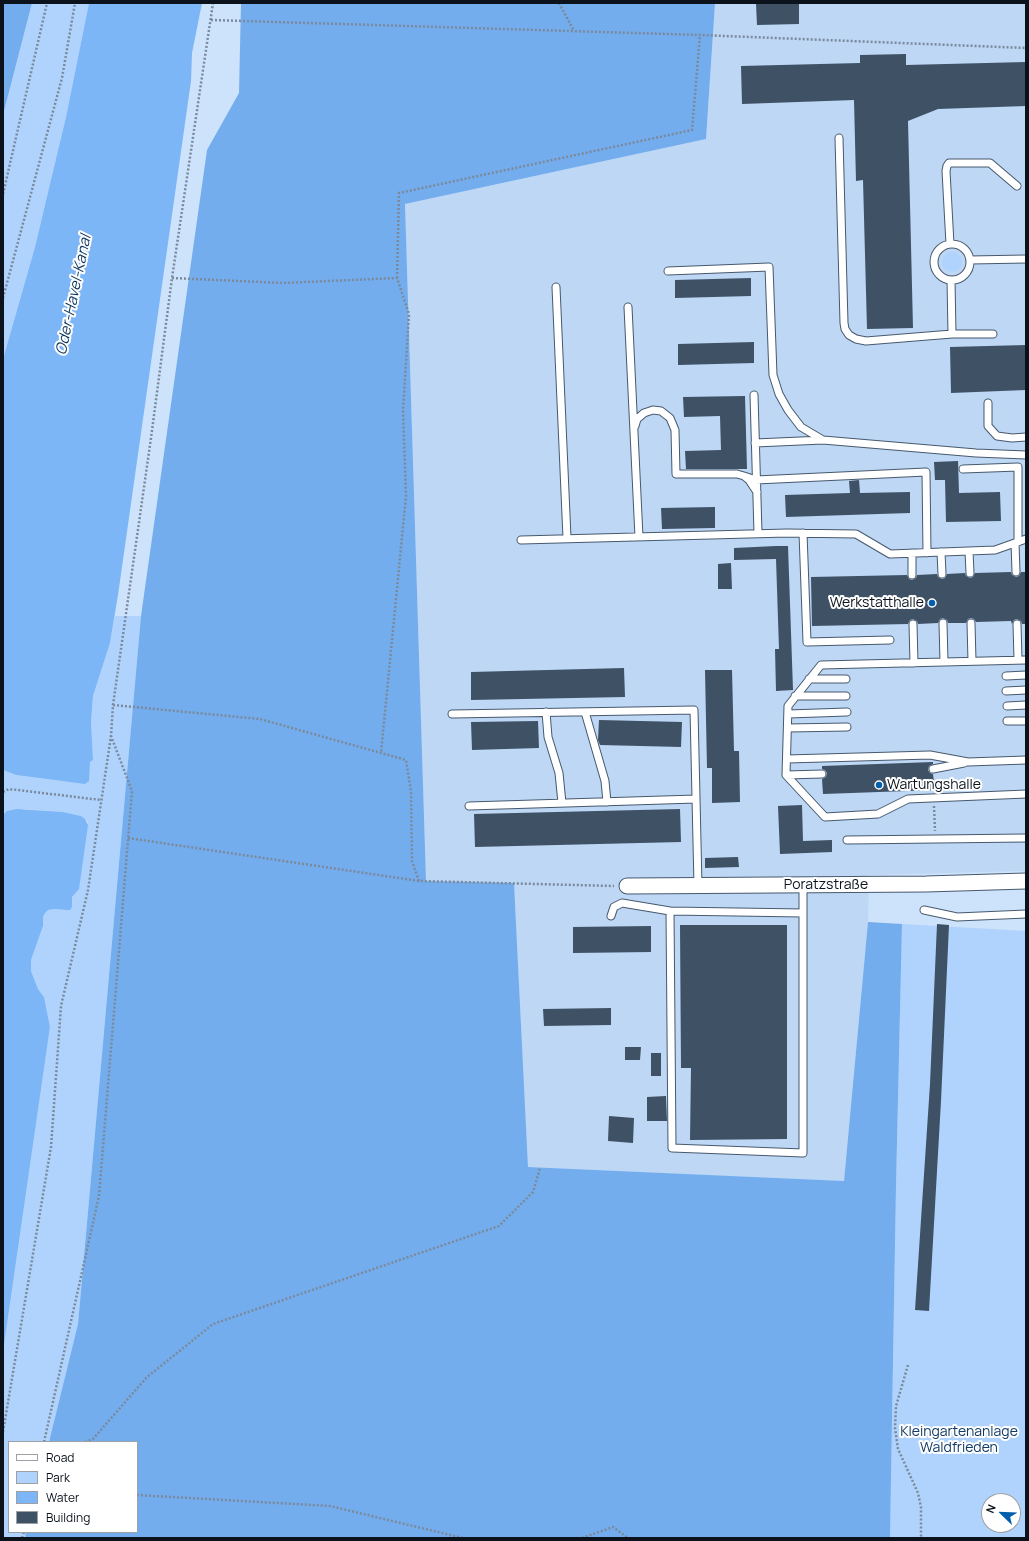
<!DOCTYPE html>
<html>
<head>
<meta charset="utf-8">
<style>
	body { margin:0 }
	#map { position:relative; width:1029px; height:1541px; overflow:hidden; background:#cde2fb; font-family:Manrope,sans-serif }
	canvas { display:block }
	.frame { position:absolute; inset:0; border:4px solid #0b121b; pointer-events:none }
	.legend { position:absolute; left:8px; top:1441px; width:130px; height:92px; box-sizing:border-box; background:#fff; border:1px solid #9da0a4; margin:0; padding:5px 7px; list-style:none; font-size:12px; color:#0b121b }
	.legend li { display:flex; align-items:center; gap:8px; height:20px }
	.legend b { width:20px; border:1px solid #9da0a4 }
	.north { position:absolute; left:981px; top:1493px; width:40px; height:40px; box-sizing:border-box; background:#fff; border:1px solid #9da0a4; border-radius:50%; rotate:293deg; font-size:11px; font-weight:700; line-height:16px; text-align:center; color:#0b121b }
	.north::after { content:''; display:block; margin:auto; width:14px; height:18px; background:#015fac; clip-path:polygon(50% 0,100% 100%,50% 72%,0 100%) }
</style>
</head>
<body>
<div id="map">
<canvas width="1029" height="1541"></canvas>
<div class="frame"></div>
<ul class="legend">
<li><b style="height:5px;background:#fff"></b>Road</li>
<li><b style="height:11px;background:#afd3fc"></b>Park</li>
<li><b style="height:11px;background:#7db6f7"></b>Water</li>
<li><b style="height:11px;background:#3f5165"></b>Building</li>
</ul>
<div class="north">N</div>
</div>
<script>
const c = document.querySelector('canvas').getContext('2d');
c.lineJoin = 'round';
function paint(path, color) {
  c.fillStyle = color;
  c.fill(path, 'evenodd');
}
function toPath(rows) {
  const path = new Path2D();
  for (const r of rows) {
    if (r.length === 3) {
      path.moveTo(r[0] + r[2], r[1]);
      path.arc(r[0], r[1], r[2], 0, 2 * Math.PI);
      continue;
    }
    path.moveTo(r[0], r[1]);
    for (let i = 2; i < r.length; i += 2) path.lineTo(r[i], r[i + 1]);
  }
  return path;
}
function stroke(path, color, width, dash) {
  c.strokeStyle = color;
  c.lineWidth = width;
  c.lineCap = dash ? 'butt' : 'round';
  c.setLineDash(dash || []);
  c.stroke(path);
}
function drawText(font, color, halo, rows, align = 'center') {
  c.font = font + ' Manrope,sans-serif';
  c.lineWidth = 4;
  c.setLineDash([]);
  c.textBaseline = 'middle';
  c.strokeStyle = halo;
  c.fillStyle = color;
  for (const [text, x, y, turn = 0] of rows) {
    c.save();
    c.translate(x, y);
    c.rotate((+turn || 0) * Math.PI / 180);
    c.textAlign = isNaN(turn) ? turn : align;
    if (halo) c.strokeText(text, 0, 0);
    c.fillText(text, 0, 0);
    c.restore();
  }
}
paint(toPath([
	[715,3,1026,3,1026,871,869,875,868,922,844,1181,528,1167,514,884,426,881,405,204,706,139]
]), '#bdd7f5');
paint(toPath([
	[32,3,89,3,66,117,49,188,35,247,3,359,3,115],
	[952,262,10],
	[115,616,141,616,78,1324,49,1442,9,1442,9,1532,26,1532,25,1538,3,1538,3,1352,50,1027,44,997,38,989,31,971,31,960,43,926,43,917,45,913,48,910,54,909,66,910,72,902,72,897,75,892,88,822,81,816,63,812,24,809,4,814,3,815,3,770,16,775,60,781,87,783,90,762,93,760,91,722,93,696,110,643],
	[902,924,1026,931,1026,1538,890,1538,896,1186],
	[989,1501,1013,1501,1013,1525,989,1525]
]), '#afd3fc');
paint(toPath([
	[3,3,32,3,3,115],
	[241,3,715,3,706,139,405,204,426,881,514,883,528,1167,844,1181,868,922,902,924,896,1186,890,1538,25,1538,26,1532,137,1532,137,1442,49,1442,78,1324,141,616,207,150,239,93]
]), '#74aded');
paint(toPath([
	[89,3,202,3,192,53,191,81,118,595,110,643,93,696,91,722,93,760,90,762,89,781,85,784,16,775,3,770,3,359,35,247,49,188,66,117],
	[17,809,63,812,81,816,85,819,88,825,79,889,72,897,72,907,70,910,66,910,54,909,48,910,45,913,43,917,43,926,31,960,31,971,38,989,44,997,50,1027,3,1352,3,815,7,811]
]), '#7db6f7');
paint(toPath([
	[799,3,799,24,757,25,756,4],
	[906,54,906,65,1026,62,1026,106,938,109,908,121,913,328,867,329,863,180,856,181,854,100,742,104,741,66,860,63,860,55],
	[751,278,751,296,675,298,675,280],
	[754,342,754,363,678,365,678,344],
	[1026,345,1026,390,951,393,950,347],
	[745,396,747,469,686,469,685,451,721,450,720,416,684,417,683,397],
	[958,461,959,493,1000,492,1001,521,946,522,945,480,935,480,934,462],
	[859,480,860,493,910,492,910,513,786,517,785,495,850,493,849,481],
	[715,507,715,528,662,529,661,508],
	[776,546,788,546,793,690,776,691,775,649,779,649,776,559,734,560,734,548],
	[731,563,732,589,718,589,718,564],
	[1011,572,1012,575,1016,577,1019,576,1021,572,1026,572,1026,624,1022,624,1021,621,1017,619,1014,620,1012,624,1011,621,976,622,974,619,971,618,968,619,966,623,948,623,947,620,943,618,940,619,938,623,918,624,917,621,913,619,910,620,908,624,812,626,811,577,907,575,909,579,912,580,916,578,917,575,937,574,938,577,942,579,945,578,947,574,965,573,966,576,970,578,973,577,975,573],
	[624,668,625,697,471,700,471,672],
	[705,670,732,670,734,751,739,751,740,802,712,803,712,768,707,768],
	[599,720,682,722,681,747,600,745,598,740],
	[538,721,539,748,472,750,471,722],
	[933,762,933,764,929,766,928,770,930,773,933,774,935,790,823,794,822,779,826,777,827,773,825,770,822,769,822,766],
	[802,805,803,841,832,840,832,852,780,854,778,806],
	[680,809,681,842,475,847,474,814],
	[738,857,739,867,705,868,705,858],
	[937,924,949,925,941,1101,929,1311,915,1310,930,1084],
	[680,925,787,925,787,1139,690,1140,691,1068,681,1068],
	[651,926,651,952,573,953,573,927],
	[611,1008,611,1025,544,1026,543,1009],
	[625,1047,641,1047,640,1060,625,1060],
	[651,1053,661,1053,661,1076,651,1076],
	[666,1096,667,1121,647,1121,647,1097],
	[609,1116,634,1118,633,1143,608,1141]
]), '#3f5165');
const lane = toPath([
	[839,138,844,323,845,329,849,335,856,339,866,341,952,334],
	[952,262,18],
	[950,244,946,171,947,166,949,163,990,163,1017,186],
	[970,260,1026,259],
	[668,271,769,267,773,375,779,394,788,410,801,427,823,440],
	[951,280,952,334,993,334],
	[556,287,567,538],
	[628,307,639,537],
	[754,395,758,533],
	[988,403,988,426,997,436,1012,438,1026,437],
	[635,426,637,419,644,413,653,410,661,411,670,418,675,430,676,474,737,474,744,476,749,480,757,492],
	[755,443,823,440,976,453,1026,455],
	[963,469,1018,467,1018,542],
	[744,476,756,480,926,472,927,553],
	[803,533,807,642,890,640],
	[521,540,787,533,856,534,890,554,995,550,1026,539],
	[1015,543,1016,572],
	[969,551,970,573],
	[941,552,942,574],
	[912,553,912,575],
	[943,623,944,662],
	[971,623,972,661],
	[913,624,914,663],
	[1017,624,1018,660],
	[1026,660,821,665,788,706,786,775,825,817,878,814,908,799,1026,794],
	[1006,676,1026,675],
	[809,679,846,679],
	[1006,691,1026,690],
	[795,696,846,696],
	[1007,706,1026,705],
	[546,712,548,737,559,773,562,803],
	[585,712,605,781,607,802],
	[452,714,694,710,698,886],
	[788,714,847,712],
	[1007,721,1026,721],
	[788,728,847,727],
	[787,759,930,755,968,762,1026,760],
	[933,769,964,763],
	[786,775,822,774],
	[469,806,696,799],
	[847,840,1026,838],
	[803,885,803,1153,672,1148,670,911,803,913],
	[924,910,957,917,1026,914],
	[611,916,614,907,622,903,670,911]
]);
const street = toPath([
	[627,886,926,884,1026,881]
]);
stroke(lane, '#47596d', 9);
stroke(street, '#47596d', 17);
stroke(toPath([
	[559,3,574,31],
	[211,20,700,35,1026,48],
	[3,194,47,3],
	[172,278,283,283,397,278,409,314,403,411,406,496,381,753],
	[397,278,399,193,692,130,700,35],
	[3,298,62,78,75,3],
	[113,705,260,719,406,760,411,791,412,861,419,881],
	[3,792,9,789,101,800],
	[934,806,935,831],
	[128,838,419,881,614,886],
	[908,1365,896,1406,895,1428,898,1449,918,1493,921,1507,921,1538],
	[3,1432,51,1147,61,1006,88,890,111,736,113,705,151,438,172,278,213,3],
	[44,1442,99,1196,132,791,111,736],
	[85,1442,93,1439,147,1377,213,1324,499,1226,533,1192,540,1168],
	[137,1495,330,1506,463,1538],
	[22,1538,24,1532],
	[582,1538,613,1527,628,1538]
]), '#7a899b', 2.5, [2, 2]);
stroke(lane, '#fff', 7);
stroke(street, '#fff', 15);
for (const [x, y, r, color] of [
	[932,603,4,"#015fac"],
	[879,785,4,"#015fac"]
]) {
  const dot = new Path2D();
  dot.arc(x, y, r, 0, 2 * Math.PI);
  c.fillStyle = color;
  c.fill(dot);
  stroke(dot, '#fff', 1.5);
}
drawText('14px', '#0b121b', '#fff', [
	["Werkstatthalle",924,603],
	["Wartungshalle",887,785,"left"]
], 'right');
drawText('14px', '#0b121b', '#fff', [
	["Poratzstraße",826,885]
]);
drawText('14px', '#123a63', '#fff', [
	["Kleingartenanlage",959,1432],
	["Waldfrieden",959,1448]
]);
drawText('italic 15px', '#0c355d', '#fff', [
	["Oder-Havel-Kanal",74,295,-78]
]);
</script>
</body>
</html>
